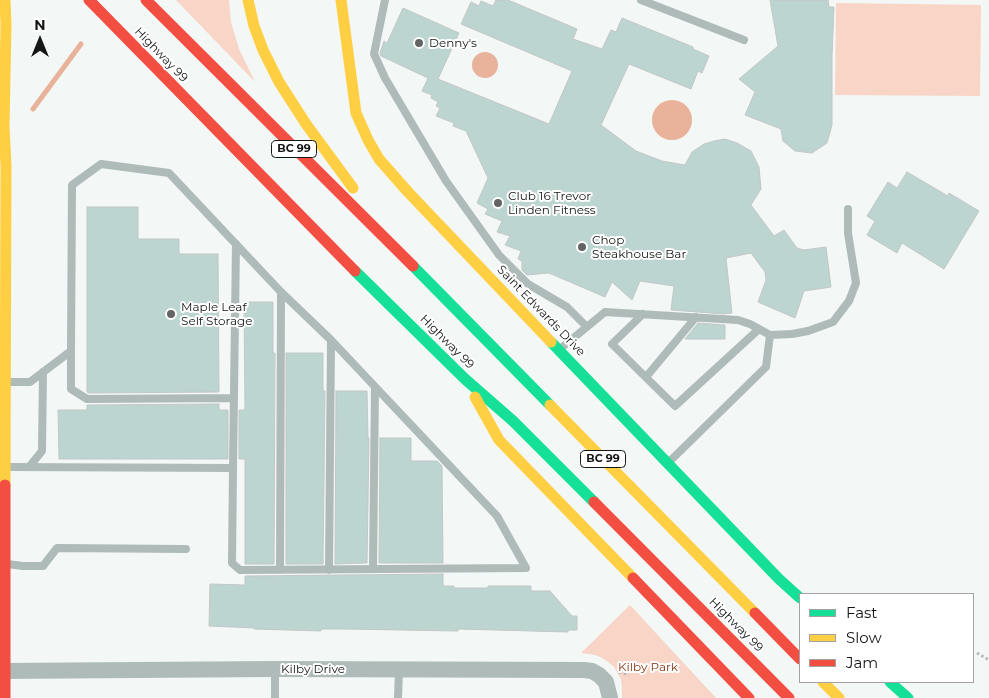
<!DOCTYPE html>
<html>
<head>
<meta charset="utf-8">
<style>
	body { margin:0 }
	#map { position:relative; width:989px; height:698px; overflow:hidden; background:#f3f7f6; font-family:Montserrat,sans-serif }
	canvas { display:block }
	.legend { position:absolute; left:799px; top:593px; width:175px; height:90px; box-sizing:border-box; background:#fff; border:1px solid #a1a2a1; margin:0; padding:6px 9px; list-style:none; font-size:15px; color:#141615 }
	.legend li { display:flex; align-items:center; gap:10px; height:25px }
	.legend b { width:25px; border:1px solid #a1a2a1 }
	.north { position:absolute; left:15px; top:15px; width:50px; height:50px; -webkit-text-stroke:4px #fff; paint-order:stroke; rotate:0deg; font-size:14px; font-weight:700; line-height:20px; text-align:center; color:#141615 }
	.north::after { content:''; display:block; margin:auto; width:18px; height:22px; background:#141615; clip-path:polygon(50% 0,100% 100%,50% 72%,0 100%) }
</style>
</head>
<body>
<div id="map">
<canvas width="989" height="698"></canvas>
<ul class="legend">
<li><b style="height:6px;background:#16e098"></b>Fast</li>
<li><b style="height:6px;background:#ffcf43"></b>Slow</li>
<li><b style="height:6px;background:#f24e42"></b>Jam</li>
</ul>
<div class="north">N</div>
</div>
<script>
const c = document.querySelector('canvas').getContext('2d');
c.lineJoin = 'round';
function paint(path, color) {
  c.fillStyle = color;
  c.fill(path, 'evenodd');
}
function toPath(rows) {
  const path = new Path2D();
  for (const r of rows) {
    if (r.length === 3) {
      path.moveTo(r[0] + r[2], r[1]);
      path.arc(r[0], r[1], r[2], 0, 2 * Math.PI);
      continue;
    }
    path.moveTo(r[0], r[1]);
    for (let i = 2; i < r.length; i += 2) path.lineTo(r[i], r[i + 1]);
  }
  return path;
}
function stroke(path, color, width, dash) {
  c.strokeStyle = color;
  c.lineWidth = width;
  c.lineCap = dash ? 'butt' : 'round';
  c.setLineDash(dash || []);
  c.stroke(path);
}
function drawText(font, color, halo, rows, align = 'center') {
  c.font = font + ' Montserrat,sans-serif';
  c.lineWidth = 4;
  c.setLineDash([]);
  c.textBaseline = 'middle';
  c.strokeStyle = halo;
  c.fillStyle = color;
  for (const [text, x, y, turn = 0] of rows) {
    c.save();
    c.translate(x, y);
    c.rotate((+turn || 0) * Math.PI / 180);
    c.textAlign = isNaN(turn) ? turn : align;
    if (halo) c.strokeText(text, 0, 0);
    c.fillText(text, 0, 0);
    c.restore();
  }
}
paint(toPath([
	[176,0,229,0,231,22,239,49,255,82],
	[836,3,981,5,980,96,835,95],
	[630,605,716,698,622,698,622,687,621,679,614,667,608,662,602,658,595,655,581,653]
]), '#f8d5c6');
paint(toPath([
	[485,65,13],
	[672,120,20]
]), '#e9b29a');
stroke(toPath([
	[33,109,81,44]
]), '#e9b29a', 5);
const building = toPath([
	[496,0,508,0,577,29,573,39,602,49,611,30,616,32,622,18,693,47,693,49,709,56,702,73,698,71,691,89,629,64,601,125,636,151,662,161,685,165,692,152,704,144,714,141,725,139,737,143,751,151,759,167,761,189,751,205,774,236,784,230,797,248,804,250,826,247,831,287,804,291,795,318,758,302,766,280,765,272,751,253,726,258,732,313,724,314,671,310,674,286,640,281,632,300,612,282,605,297,549,273,527,275,522,270,522,261,518,259,521,251,505,245,510,236,497,232,502,221,485,214,488,209,477,203,488,178,466,131,453,126,454,123,436,116,440,108,436,106,438,102,431,98,432,95,422,91,428,78,381,56,380,53,384,41,387,43,403,8,459,33,438,79,549,124,572,71,461,24,471,2,479,6,481,1,493,6,496,0],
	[770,0,828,0,829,7,834,7,832,56,832,125,827,143,812,153,795,151,783,141,781,129,745,115,755,92,739,79,778,46,770,0],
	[907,172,948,196,949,193,979,211,944,269,902,243,897,253,867,235,875,221,867,216,888,182,897,188,907,172],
	[87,207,138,207,138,239,179,239,179,254,218,254,219,392,89,393,87,392,87,207],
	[244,302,273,302,273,353,275,353,274,564,245,564,245,459,239,459,239,410,245,410,244,302],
	[698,323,725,325,725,339,685,339,698,323],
	[286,353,323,353,323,391,325,391,323,564,286,564,286,353],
	[336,391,367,391,368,438,369,438,367,563,335,564,336,391],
	[219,404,219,410,228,410,228,459,59,459,58,410,87,410,87,405,219,404],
	[380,438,411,438,411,461,437,461,442,466,443,563,379,563,380,438],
	[443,574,443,586,454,586,454,588,488,588,488,586,531,586,531,591,550,591,572,616,577,616,577,630,568,630,568,632,458,629,458,631,344,629,321,629,321,631,254,629,254,628,209,626,210,584,245,585,245,576,443,574]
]);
paint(building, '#bdd5d0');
stroke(building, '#c3c6c6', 1);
stroke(toPath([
	[977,653,989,660],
	[619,672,629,675]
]), '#b2bab8', 3, [2.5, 2.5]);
stroke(toPath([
	[385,0,374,54,385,78,446,181,499,255,528,284,567,307,587,327],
	[641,0,744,40],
	[643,314,612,344,675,406,759,329],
	[560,349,605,312,738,320,750,324,770,335,792,334,808,331,833,322,849,301,856,283,848,233,848,209],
	[71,351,71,389,87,399,234,398],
	[646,377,696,317],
	[669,462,766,367,770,335],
	[8,467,233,468,232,563,240,570,526,568,497,516,331,340,281,292,169,173,101,164,72,185,71,351,30,382,8,382],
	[29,467,42,451,43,372],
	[233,468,236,244],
	[7,564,23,566,43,566,57,548,186,549],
	[373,569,375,387],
	[280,570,281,292],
	[329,570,331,340],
	[275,669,275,698],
	[398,698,399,670]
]), '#afbbb8', 8);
stroke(toPath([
	[0,671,275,669,584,670,592,671,599,675,606,682,610,698]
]), '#afbbb8', 16);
stroke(toPath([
	[413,266,550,405],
	[355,271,465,379,513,421,594,502],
	[551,342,779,579,800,598],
	[890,682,908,698]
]), '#16e098', 11);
stroke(toPath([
	[248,0,254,26,263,50,279,82,306,124,353,188],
	[341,0,356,113,368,140,379,159,408,192,551,342],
	[4,127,6,166,5,485],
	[4,127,6,25,5,0],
	[475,397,499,440,633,578],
	[550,405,755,613],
	[823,682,839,698]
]), '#ffcf43', 11);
stroke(toPath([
	[89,0,355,271],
	[146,0,413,266],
	[594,502,789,698],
	[633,578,749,698],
	[755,613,800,659],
	[5,698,5,485]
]), '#f24e42', 11);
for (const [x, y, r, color] of [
	[419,43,5,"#626564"],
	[498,203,5,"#626564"],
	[582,247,5,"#626564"],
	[171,314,5,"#626564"]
]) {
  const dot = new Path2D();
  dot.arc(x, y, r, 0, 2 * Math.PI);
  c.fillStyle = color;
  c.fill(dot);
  stroke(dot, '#fff', 2);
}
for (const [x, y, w] of [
	[294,149,45],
	[603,459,45]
]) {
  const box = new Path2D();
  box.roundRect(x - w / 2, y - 8.5, w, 17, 4);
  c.fillStyle = '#fff';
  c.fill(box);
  stroke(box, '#141615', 1);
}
drawText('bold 11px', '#141615', null, [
	["BC 99",294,149],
	["BC 99",603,459]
]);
drawText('12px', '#141615', '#fff', [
	["Denny's",429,43],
	["Club 16 Trevor",508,196],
	["Linden Fitness",508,210],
	["Chop",592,240],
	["Steakhouse Bar",592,254],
	["Maple Leaf",181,307],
	["Self Storage",181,321]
], 'left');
drawText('12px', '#141615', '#fff', [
	["Highway 99",161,55,46],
	["Saint Edwards Drive",541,311,46],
	["Highway 99",447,342,45],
	["Highway 99",736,625,45],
	["Kilby Drive",313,669]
]);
drawText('12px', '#803813', '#fff', [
	["Kilby Park",648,667]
]);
</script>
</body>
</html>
